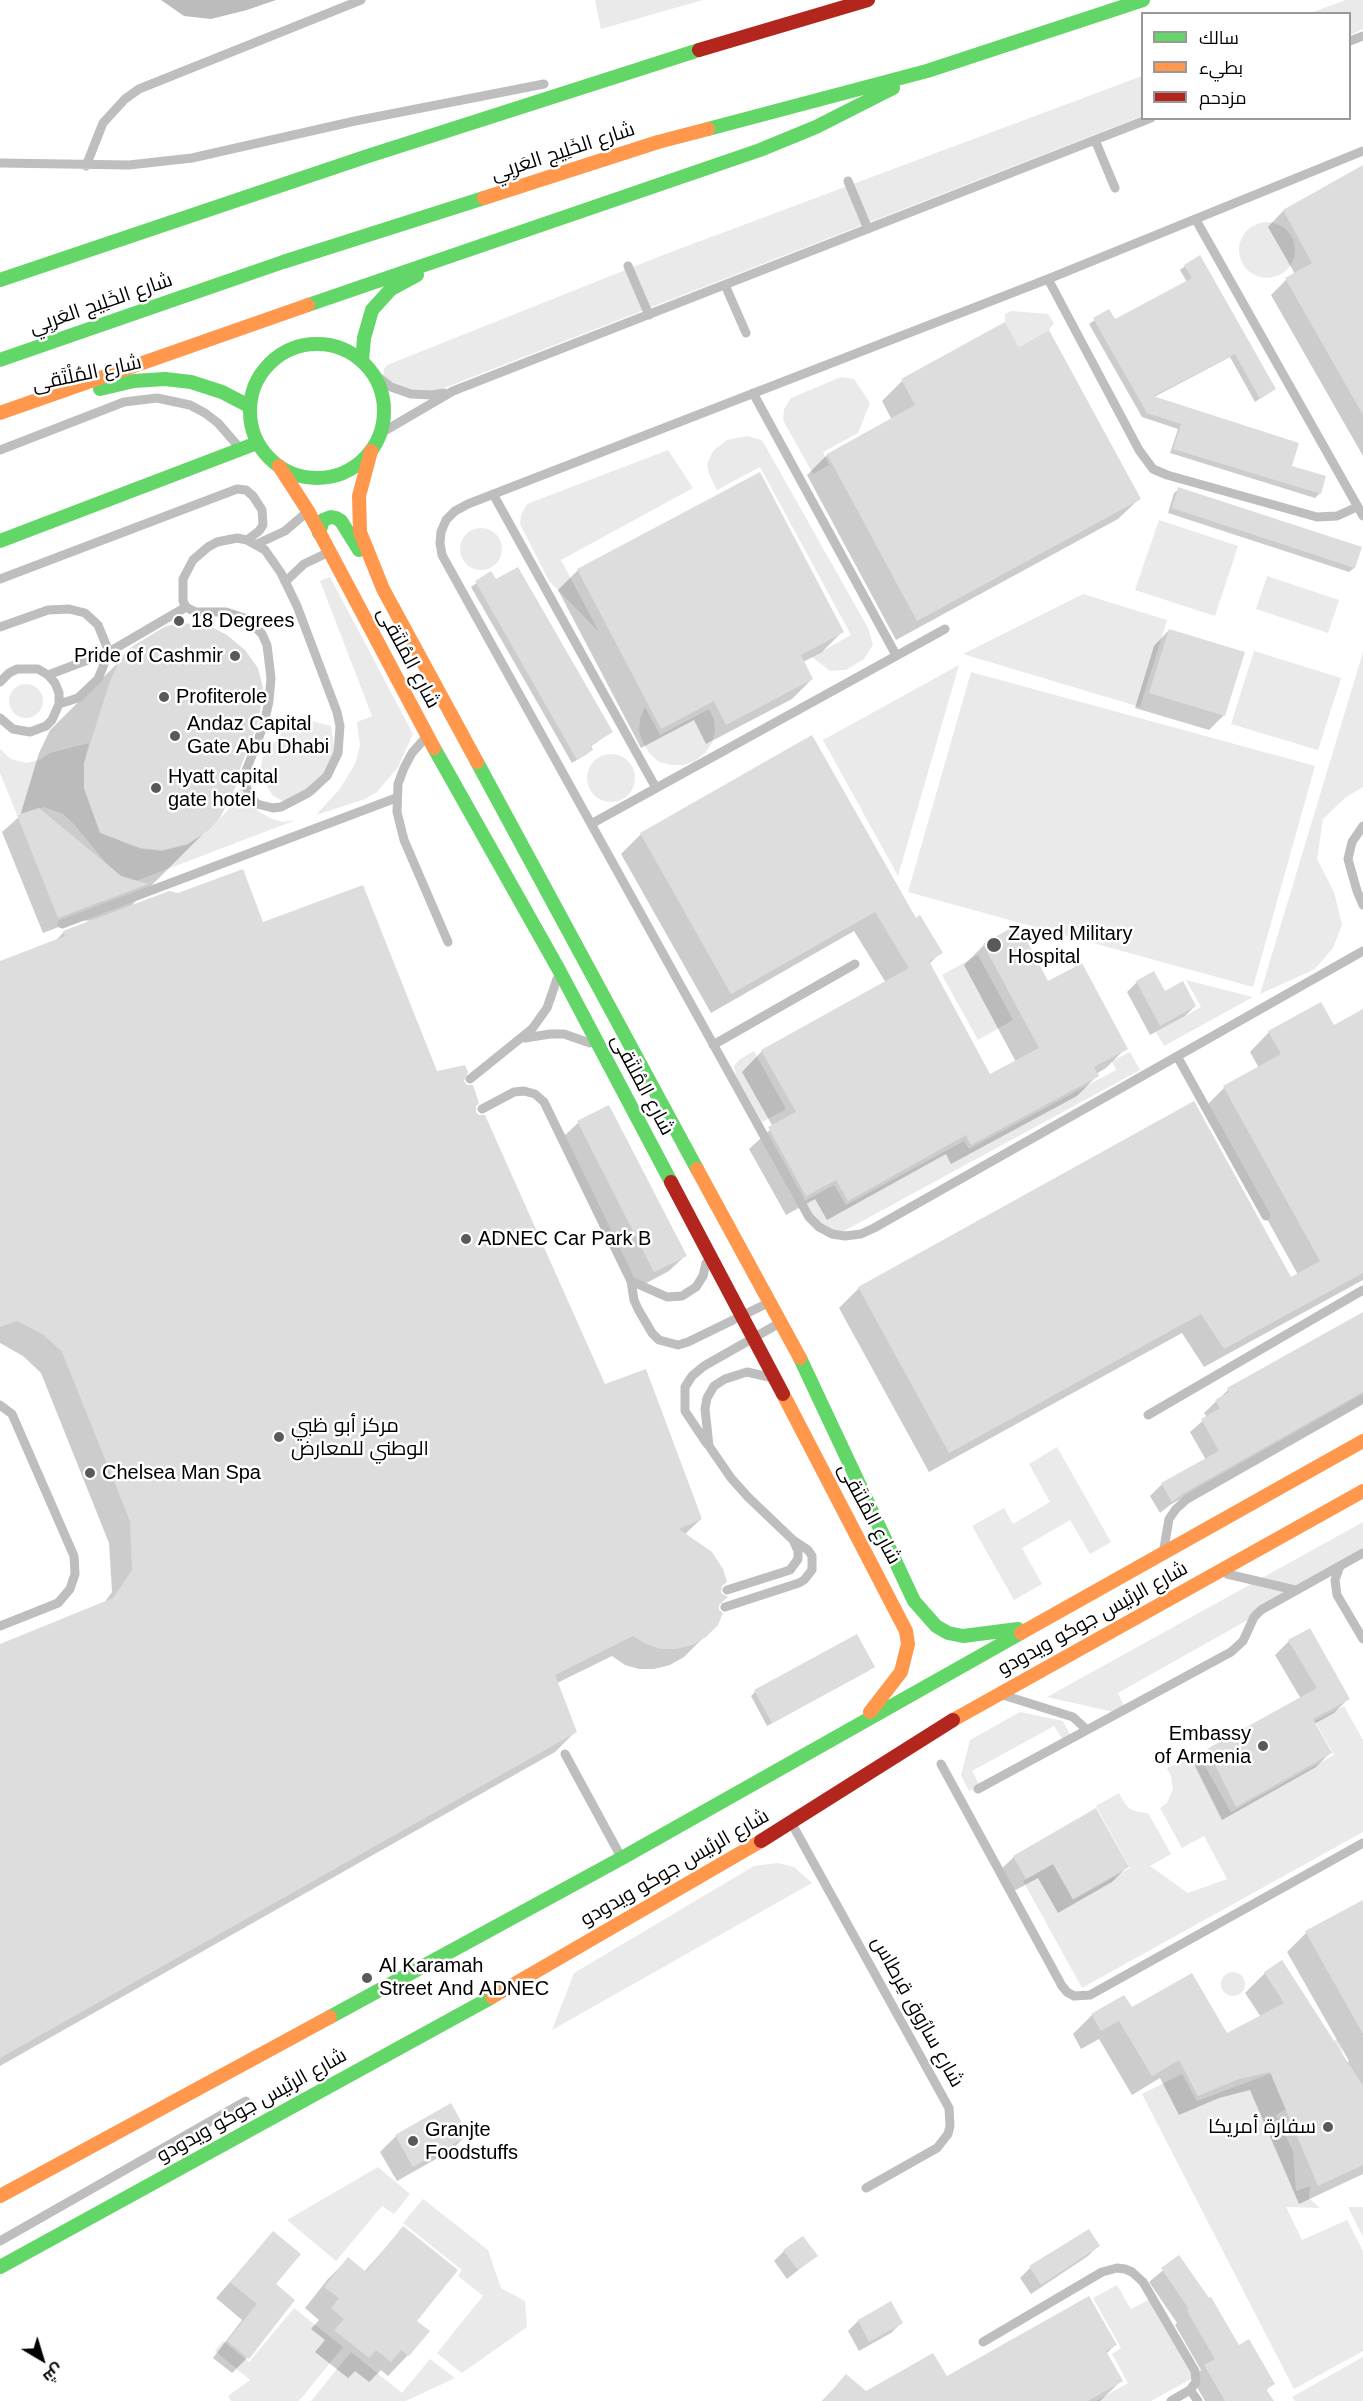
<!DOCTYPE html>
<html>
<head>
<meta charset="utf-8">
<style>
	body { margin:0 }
	#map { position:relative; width:1363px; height:2401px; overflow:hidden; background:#fff; font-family:Arial,Cairo,sans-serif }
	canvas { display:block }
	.legend { position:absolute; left:1141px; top:12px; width:210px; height:108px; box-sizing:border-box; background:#fff; border:2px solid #999; margin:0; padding:8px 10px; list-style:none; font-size:18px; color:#000 }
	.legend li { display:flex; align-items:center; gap:12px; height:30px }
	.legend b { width:30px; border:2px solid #999 }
	.north { position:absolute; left:12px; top:2329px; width:60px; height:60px; -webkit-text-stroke:4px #fff; paint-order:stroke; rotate:142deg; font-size:16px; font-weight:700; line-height:24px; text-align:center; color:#000 }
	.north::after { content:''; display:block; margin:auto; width:21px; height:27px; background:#000; clip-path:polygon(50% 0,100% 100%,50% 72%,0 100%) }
</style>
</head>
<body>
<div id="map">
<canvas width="1363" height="2401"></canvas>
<ul class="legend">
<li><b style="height:8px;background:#63d668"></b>سالك</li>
<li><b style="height:8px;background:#ff974d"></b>بطيء</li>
<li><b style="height:8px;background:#b3261e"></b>مزدحم</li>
</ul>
<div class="north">ش</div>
</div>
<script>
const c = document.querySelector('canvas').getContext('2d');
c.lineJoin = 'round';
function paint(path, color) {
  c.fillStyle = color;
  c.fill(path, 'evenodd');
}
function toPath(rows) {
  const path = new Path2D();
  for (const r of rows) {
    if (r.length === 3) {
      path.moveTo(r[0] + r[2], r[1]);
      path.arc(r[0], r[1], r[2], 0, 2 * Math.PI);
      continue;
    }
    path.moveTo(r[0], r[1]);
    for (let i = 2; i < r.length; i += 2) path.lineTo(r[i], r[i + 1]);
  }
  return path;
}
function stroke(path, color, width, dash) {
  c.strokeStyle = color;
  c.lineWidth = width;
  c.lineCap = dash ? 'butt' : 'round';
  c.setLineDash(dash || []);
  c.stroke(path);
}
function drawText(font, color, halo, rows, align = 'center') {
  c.font = font + ' Arial,Cairo,sans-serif';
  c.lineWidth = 5;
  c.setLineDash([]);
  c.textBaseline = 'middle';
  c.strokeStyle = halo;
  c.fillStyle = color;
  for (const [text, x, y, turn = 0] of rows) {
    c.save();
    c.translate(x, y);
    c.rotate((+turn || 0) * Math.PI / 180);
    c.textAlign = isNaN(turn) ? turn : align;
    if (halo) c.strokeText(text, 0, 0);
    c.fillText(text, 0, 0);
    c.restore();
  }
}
paint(toPath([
	[595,0,703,0,601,29],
	[1346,0,1363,0,1363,29,1350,35,1350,14,1310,13],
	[1142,76,1142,116,439,390,398,393,383,380,384,369,387,365,663,255],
	[1267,250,28],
	[1012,311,1048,314,1054,323,1049,330,1019,347,1005,322,1005,314],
	[841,377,854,379,870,403,858,433,823,452,829,465,813,474,783,420,784,409,791,398],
	[747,436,762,440,868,628,873,645,864,659,846,670,830,671,812,657,851,635,760,467,717,490,709,474,707,464,713,451,727,440],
	[668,450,693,488,561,560,599,632,549,581,520,524,521,515,527,504],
	[1159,520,1238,546,1215,616,1135,590],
	[481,549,21],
	[1267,576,1339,600,1328,633,1256,609],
	[330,577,413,734,398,767,377,792,365,799,316,815,339,790,355,764,360,745,357,722,372,716,320,581],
	[1083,594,1167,620,1140,707,963,654],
	[1254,651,1341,678,1318,750,1231,724],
	[1363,652,1363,787,1346,797,1323,819,1317,859,1334,892,1342,925,1333,948,1315,969,1260,994],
	[959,665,898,876,823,740],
	[971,672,1315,766,1253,987,908,892],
	[26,701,17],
	[645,707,660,735,709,709,714,719,715,731,712,743,705,753,695,761,684,765,671,765,659,762,650,754,643,743,639,731,640,719],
	[288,715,331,726,335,755,331,771,322,787,314,795,294,803,283,801,273,796,262,778,261,767,263,756,269,747,278,740],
	[89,743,84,764,84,789,93,813,105,829,122,842,141,849,162,851,187,845,208,831,228,810,245,779,251,801,258,811,270,818,283,822,296,820,136,881,121,876,106,863,73,823,63,814,44,807,17,815,0,773,0,749,11,759,27,763,41,759,50,753],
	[611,778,24],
	[978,955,1013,1020,978,1040,942,975],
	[1186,980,1253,997,1164,1046,1156,1032,1201,1007],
	[754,1051,786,1109,762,1122,736,1076,734,1066,740,1059],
	[1130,1052,1140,1070,844,1231,832,1230,821,1225,803,1202,834,1185,846,1205,964,1141,969,1149,1116,1070,1112,1061],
	[1057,1447,1111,1542,1090,1554,1070,1520,1022,1548,1042,1584,1014,1600,972,1526,1004,1508,1013,1524,1050,1502,1029,1464],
	[1363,1522,1363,1555,1118,1693,1124,1706,1114,1712,1047,1697],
	[1344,1706,1363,1740,1363,1832,1082,1988,1023,1881,1053,1864,1073,1900,1130,1868,1096,1806,1119,1793,1125,1804,1130,1809,1139,1812,1148,1813,1171,1854,1150,1866,1188,1893,1227,1879,1204,1836,1182,1848,1160,1808,1167,1803,1173,1789,1171,1776,1167,1768,1197,1752,1231,1812,1334,1755,1315,1721],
	[1020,1712,1063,1721,1071,1736,1063,1740,1054,1726,972,1771,980,1786,969,1791,961,1775,970,1740],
	[778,1863,794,1867,812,1883,552,2030,574,1973,754,1866],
	[1233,1984,12],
	[1337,2039,1343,2053,1272,2077,1286,2109,1276,2115,1293,2151,1296,2191,1310,2186,1309,2198,1320,2208,1286,2207,1302,2240,1347,2220,1363,2251,1363,2351,1294,2389,1142,2094,1182,2074,1197,2101,1283,2069],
	[378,2167,410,2194,394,2214,382,2206,336,2261,287,2220],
	[423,2199,488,2250,501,2288,525,2301,527,2327,462,2373,437,2353,483,2296,458,2276,462,2270,403,2223],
	[1348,2207,1363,2207,1363,2237],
	[1117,2285,1131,2309,1154,2297,1198,2375,1151,2401,1096,2401,1128,2383,1112,2354,1121,2348,1093,2298],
	[294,2308,343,2347,299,2401,231,2401,228,2396,250,2380,215,2351,223,2341,249,2362],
	[351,2352,402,2393,430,2359,455,2378,406,2401,311,2401],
	[1363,2357,1363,2401,1295,2401,1292,2397]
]), '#eaeaea');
paint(toPath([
	[161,0,276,0,247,10,211,19,184,16]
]), '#bcbcbc');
paint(toPath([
	[1363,166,1363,456,1271,295,1286,280,1295,274,1268,227,1283,211],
	[1185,266,1274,389,1255,402,1230,357,1152,398,1320,493,1315,498,1170,453,1178,429,1142,417,1089,324,1108,311,1114,321,1187,282,1180,270],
	[1018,349,1139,499,1118,519,896,640,807,475,827,455,892,420,882,401,902,381],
	[1179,489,1360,548,1354,568,1349,572,1168,513,1174,493],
	[578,570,842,632,822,652,803,662,812,679,792,699,706,744,694,720,641,748,558,590],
	[491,573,611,732,590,747,592,750,587,754,572,763,471,587],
	[1169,630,1224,715,1209,730,1135,708,1154,646],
	[134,647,207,830,129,908,262,924,436,1072,462,1081,475,1105,474,1112,605,1386,701,1519,684,1535,720,1587,717,1605,705,1636,684,1657,670,1665,654,1669,639,1669,625,1665,612,1656,557,1683,576,1731,555,1752,0,2066,0,1645,104,1603,112,1592,109,1543,41,1373,23,1356,0,1343,0,962,54,942,64,932,93,921,77,920,43,933,2,832,20,816,39,753,50,730],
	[811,737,915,920,941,952,929,964,989,1077,1016,1062,964,965,984,945,1048,983,1126,1048,1106,1068,1096,1074,1097,1076,1077,1096,951,1164,946,1154,827,1220,815,1199,786,1215,749,1149,773,1127,742,1072,762,1051,886,983,854,931,711,1013,621,854,641,834],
	[1137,982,1164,993,1195,1006,1185,1016,1150,1035,1127,992],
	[1363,1010,1363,1280,1204,1367,1182,1333,929,1472,839,1308,859,1288,1193,1103,1290,1279,1298,1275,1205,1107,1224,1088,1259,1068,1250,1052,1269,1032,1334,1027],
	[608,1107,685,1256,669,1271,639,1287,562,1138,578,1123],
	[1363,1314,1363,1398,1346,1404,1170,1505,1160,1513,1150,1496,1162,1484,1206,1460,1190,1432,1207,1417,1204,1413,1228,1390],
	[1310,1630,1348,1699,1334,1713,1314,1724,1330,1753,1316,1767,1222,1820,1194,1764,1208,1750,1301,1699,1275,1655,1289,1641],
	[873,1666,868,1671,767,1726,751,1696,755,1692],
	[1014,1857,1127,1867,1112,1882,1058,1913,1038,1878,1010,1893,998,1872],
	[1363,1901,1363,2174,1299,2204,1250,2090,1219,2098,1179,2115,1160,2078,1132,2095,1099,2039,1081,2049,1073,2034,1092,2015,1131,2009,1226,2035,1261,2017,1245,1993,1265,1973,1282,1962,1346,2063,1349,2061,1287,1952,1306,1933],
	[451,2105,467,2134,452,2150,397,2181,380,2152,396,2136],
	[403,2228,415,2321,408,2355,388,2376,381,2370,369,2382,355,2371,348,2378,315,2352,325,2340,311,2329,319,2320,305,2308,328,2279,348,2259,364,2272],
	[273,2233,274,2284,247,2358,232,2373,213,2358,242,2320,216,2298],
	[1098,2246,1088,2256,1031,2294,1020,2278,1030,2268],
	[784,2251,816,2256,787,2279,774,2261],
	[1179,2257,1238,2347,1273,2384,1265,2391,1272,2401,1205,2401,1192,2379,1201,2370,1175,2325,1177,2323,1149,2282],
	[858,2321,901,2323,891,2333,859,2351,848,2331],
	[1115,2345,1106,2354,1121,2381,1100,2401,822,2401,846,2376,866,2393]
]), '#0003');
paint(toPath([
	[1363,165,1363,415,1285,278,1312,263,1283,210],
	[1200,255,1276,389,1260,399,1235,354,1153,396,1299,443,1292,466,1326,476,1321,494,1173,449,1181,424,1147,413,1093,318,1109,309,1115,319,1192,278,1184,265],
	[1005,322,1019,347,1049,330,1141,499,917,621,827,454,915,405,901,379],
	[760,472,844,632,801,655,813,679,726,725,714,701,661,729,577,569],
	[1178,487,1362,547,1355,568,1172,508],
	[518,567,613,732,591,745,593,750,577,760,475,581,491,571,496,579],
	[184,623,214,628,227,635,245,650,258,668,263,688,262,700,258,722,238,774,238,782,220,818,208,831,187,844,162,850,141,848,100,833,84,788,84,763,110,681,121,657,133,646,166,626],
	[1169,629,1245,652,1225,716,1149,693],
	[812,735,916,918,920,915,943,953,929,961,990,1074,1039,1048,983,944,1018,924,1048,981,1082,963,1128,1049,1094,1067,1099,1076,971,1145,966,1135,848,1201,836,1180,806,1196,768,1127,796,1112,761,1050,909,968,875,912,731,994,640,833],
	[39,808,121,876,148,884,58,918,17,815],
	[243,869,263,922,363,885,437,1071,465,1065,468,1072,464,1081,467,1085,473,1085,479,1103,476,1106,476,1112,479,1115,485,1115,605,1384,646,1369,702,1519,679,1529,712,1552,723,1569,727,1582,722,1586,721,1593,728,1597,719,1605,719,1610,723,1613,718,1625,706,1637,692,1645,676,1649,661,1649,646,1644,633,1636,555,1675,577,1732,0,2058,0,1644,113,1598,132,1570,130,1521,62,1352,44,1335,17,1321,0,1327,0,961,65,936,63,931,169,891,178,893],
	[1154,971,1165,991,1183,981,1196,1006,1160,1026,1136,981],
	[1321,1002,1334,1025,1363,1009,1363,1273,1224,1349,1201,1314,949,1453,858,1287,1194,1101,1291,1277,1320,1261,1223,1086,1281,1054,1268,1031],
	[609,1105,687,1256,654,1272,577,1121],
	[1363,1312,1363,1392,1184,1493,1172,1502,1161,1483,1219,1451,1201,1419,1220,1408,1215,1400,1229,1392,1227,1388],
	[1310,1628,1350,1699,1313,1719,1332,1753,1236,1807,1207,1749,1317,1688,1288,1640],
	[857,1634,875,1667,772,1723,754,1690],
	[1096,1808,1129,1867,1073,1899,1053,1864,1026,1879,1013,1856],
	[1363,1900,1363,2034,1305,1931],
	[1282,1960,1363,2086,1363,2165,1318,2186,1270,2072,1239,2079,1198,2096,1179,2060,1152,2076,1119,2021,1101,2031,1091,2014,1124,1995,1132,2007,1192,1973,1227,2033,1284,2003,1264,1972],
	[451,2103,469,2135,413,2167,395,2135],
	[403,2226,458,2270,417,2321,430,2331,409,2356,401,2350,391,2362,376,2350,369,2358,334,2330,344,2319,331,2308,339,2298,324,2287,348,2257,366,2272],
	[1089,2229,1100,2246,1041,2285,1029,2266],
	[273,2231,301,2254,276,2284,295,2300,249,2359,227,2341,257,2304,230,2282],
	[803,2236,818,2256,798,2270,783,2250],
	[1179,2255,1209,2298,1211,2297,1239,2345,1249,2339,1275,2384,1266,2389,1274,2401,1225,2401,1204,2365,1215,2359,1187,2311,1189,2309,1161,2268],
	[1089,2296,1117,2345,1106,2351,1123,2381,1088,2401,823,2401,846,2374,866,2391,933,2353,947,2376],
	[891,2301,903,2323,869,2342,858,2320]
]), '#ddd');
stroke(toPath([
	[1350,41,1363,36],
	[1095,140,1115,188],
	[1363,151,1048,279,468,504,455,511,446,520,441,532,440,543,442,555,809,1217,819,1227,832,1234,845,1236,861,1234,874,1228,1363,951],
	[0,163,129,165,192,158,355,121,544,84],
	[86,166,103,123,125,99,139,89,361,0],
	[848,181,868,229],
	[1196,220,1363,516],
	[628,266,649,315],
	[1048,279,1139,450,1153,469,1167,475,1317,517,1337,516,1357,507],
	[725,285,746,333],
	[373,373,391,387,411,394,432,395,444,393],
	[753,393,896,655],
	[381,433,453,391,1151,118],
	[0,450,124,402,157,398,190,405,205,413,218,423,238,446],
	[493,494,656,788],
	[237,538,247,540,265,550,281,573,297,606,337,712,340,726,338,753,327,776,308,793,281,807,273,808,257,804,251,798,245,784,244,776,264,724,269,701,271,678,267,645,262,634,247,619,226,612,195,612,186,607,183,601,183,579,193,560,208,547,217,542,237,538],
	[257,544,285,531,306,513],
	[0,579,237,489,246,490,253,496,262,510,263,525,259,531,247,540],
	[285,582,304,564,327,553],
	[0,627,48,610,69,609,85,613,98,625,109,652,98,679,78,698,59,704],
	[48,675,109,652,186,607],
	[0,682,9,673,17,669,38,669,48,675,55,683,59,693,59,704,52,720,46,726,30,732,13,729,0,718],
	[426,737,412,753,404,768,398,784,397,812,404,840,448,942],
	[591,824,945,629],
	[1363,826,1352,842,1348,859,1357,891,1363,905],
	[62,924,396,798],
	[525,1038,550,1034,564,1034,590,1043],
	[713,1045,855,964],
	[1177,1056,1266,1216],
	[470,1079,532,1029,547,1008,557,979],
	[482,1109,514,1092,524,1091,535,1094,544,1102,631,1281,634,1300,638,1309,652,1333,659,1340,678,1345,688,1342,768,1303],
	[631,1281,667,1297,682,1296,696,1287,703,1276,706,1263],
	[0,1405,12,1414,15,1421,74,1556,75,1574,70,1589,58,1603,0,1626],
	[1148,1415,1363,1290],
	[707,1444,685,1411,685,1387,692,1376,704,1366,778,1324],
	[1164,1548,1169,1519,1176,1509,1187,1499,1363,1399],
	[1340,1566,1335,1580,1337,1595,1363,1639],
	[1227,1574,1295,1590],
	[727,1590,790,1570,798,1559,798,1551,793,1540],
	[725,1607,799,1583,804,1580,812,1570,812,1556,808,1550,793,1540,748,1497,731,1478,709,1446,705,1409,707,1398,714,1386,725,1379,747,1372,769,1377],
	[1006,1696,1073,1717,1087,1730],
	[565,1754,620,1855],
	[941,1764,1062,1986,1067,1992,1074,1996,1090,1995,1363,1843],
	[978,1789,1231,1652,1243,1641,1254,1617,1261,1610,1363,1553],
	[792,1824,949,2108,950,2126,948,2134,937,2148,866,2188],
	[0,2241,246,2101],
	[983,2342,1102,2272,1117,2268,1125,2269,1132,2272,1143,2282,1195,2371,1196,2382,1190,2390,1171,2401],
	[1190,2390,1198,2401]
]), '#bebebe', 9);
stroke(toPath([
	[708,129,927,71,1143,0],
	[0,280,365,157,699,50],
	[308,305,760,150,816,127,893,88],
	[317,411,67],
	[0,360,283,262,484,198],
	[362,361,364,338,372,310,391,289,417,275],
	[100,389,134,381,165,379,191,382,222,392,249,406],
	[319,533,323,520,331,517,336,518,341,521,359,550],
	[0,541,257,443],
	[434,748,559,970,671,1182],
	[477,762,697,1169],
	[800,1358,914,1601,936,1626,948,1633,963,1636,1018,1629],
	[330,2017,622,1858,1021,1633],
	[0,2267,492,1997]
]), '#63d668', 14);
stroke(toPath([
	[484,198,658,142,708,129],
	[0,413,308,305],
	[371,451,359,496,360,532,383,589,477,762],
	[279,466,308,511,434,748],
	[697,1169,800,1358],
	[783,1394,906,1631,908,1644,901,1672,870,1712],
	[1021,1633,1363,1441],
	[953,1720,1363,1491],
	[492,1997,761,1841],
	[0,2196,330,2017]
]), '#ff974d', 14);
stroke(toPath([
	[699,50,868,0],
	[671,1182,783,1394],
	[761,1841,953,1720]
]), '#b3261e', 14);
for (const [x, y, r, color] of [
	[179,621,6,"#595959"],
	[235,656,6,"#595959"],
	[164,697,6,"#595959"],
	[175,736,6,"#595959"],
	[156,788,6,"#595959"],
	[994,945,8,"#595959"],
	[466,1239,6,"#595959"],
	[279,1437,6,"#595959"],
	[90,1473,6,"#595959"],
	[1263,1746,6,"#595959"],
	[367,1978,6,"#595959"],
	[1328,2127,6,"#595959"],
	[413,2141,6,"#595959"]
]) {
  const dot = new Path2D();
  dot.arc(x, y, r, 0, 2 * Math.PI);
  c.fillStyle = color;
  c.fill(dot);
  stroke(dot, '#fff', 2);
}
drawText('20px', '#000', '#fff', [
	["شارع الخَلِيج العَربِي",563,152,-18],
	["شارع الخَلِيج العَربِي",101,304,-19],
	["شارع المُلْتَقى",87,374,-12],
	["شارع المُلتَقى",408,658,62],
	["شارع المُلتَقى",642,1085,62],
	["شارع المُلتَقى",869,1514,62],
	["شارع الرئيس جوكو ويدودو",1093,1619,-29],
	["شارع الرئيس جوكو ويدودو",675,1868,-30],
	["شارع سارُوق قِرطاس",917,2012,61],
	["شارع الرئيس جوكو ويدودو",252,2106,-29]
]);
drawText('20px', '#000', '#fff', [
	["18 Degrees",191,621],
	["Pride of Cashmir",223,656,"right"],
	["Profiterole",176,697],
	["Andaz Capital",187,724],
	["Gate Abu Dhabi",187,747],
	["Hyatt capital",168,777],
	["gate hotel",168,800],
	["Zayed Military",1008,934],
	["Hospital",1008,957],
	["ADNEC Car Park B",478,1239],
	["مركز أبو ظبي",291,1426],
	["الوطني للمعارض",291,1449],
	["Chelsea Man Spa",102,1473],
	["Embassy",1251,1734,"right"],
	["of Armenia",1251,1757,"right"],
	["Al Karamah",379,1966],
	["Street And ADNEC",379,1989],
	["سفارة أمريكا",1316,2127,"right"],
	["Granjte",425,2130],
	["Foodstuffs",425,2153]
], 'left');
</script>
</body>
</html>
